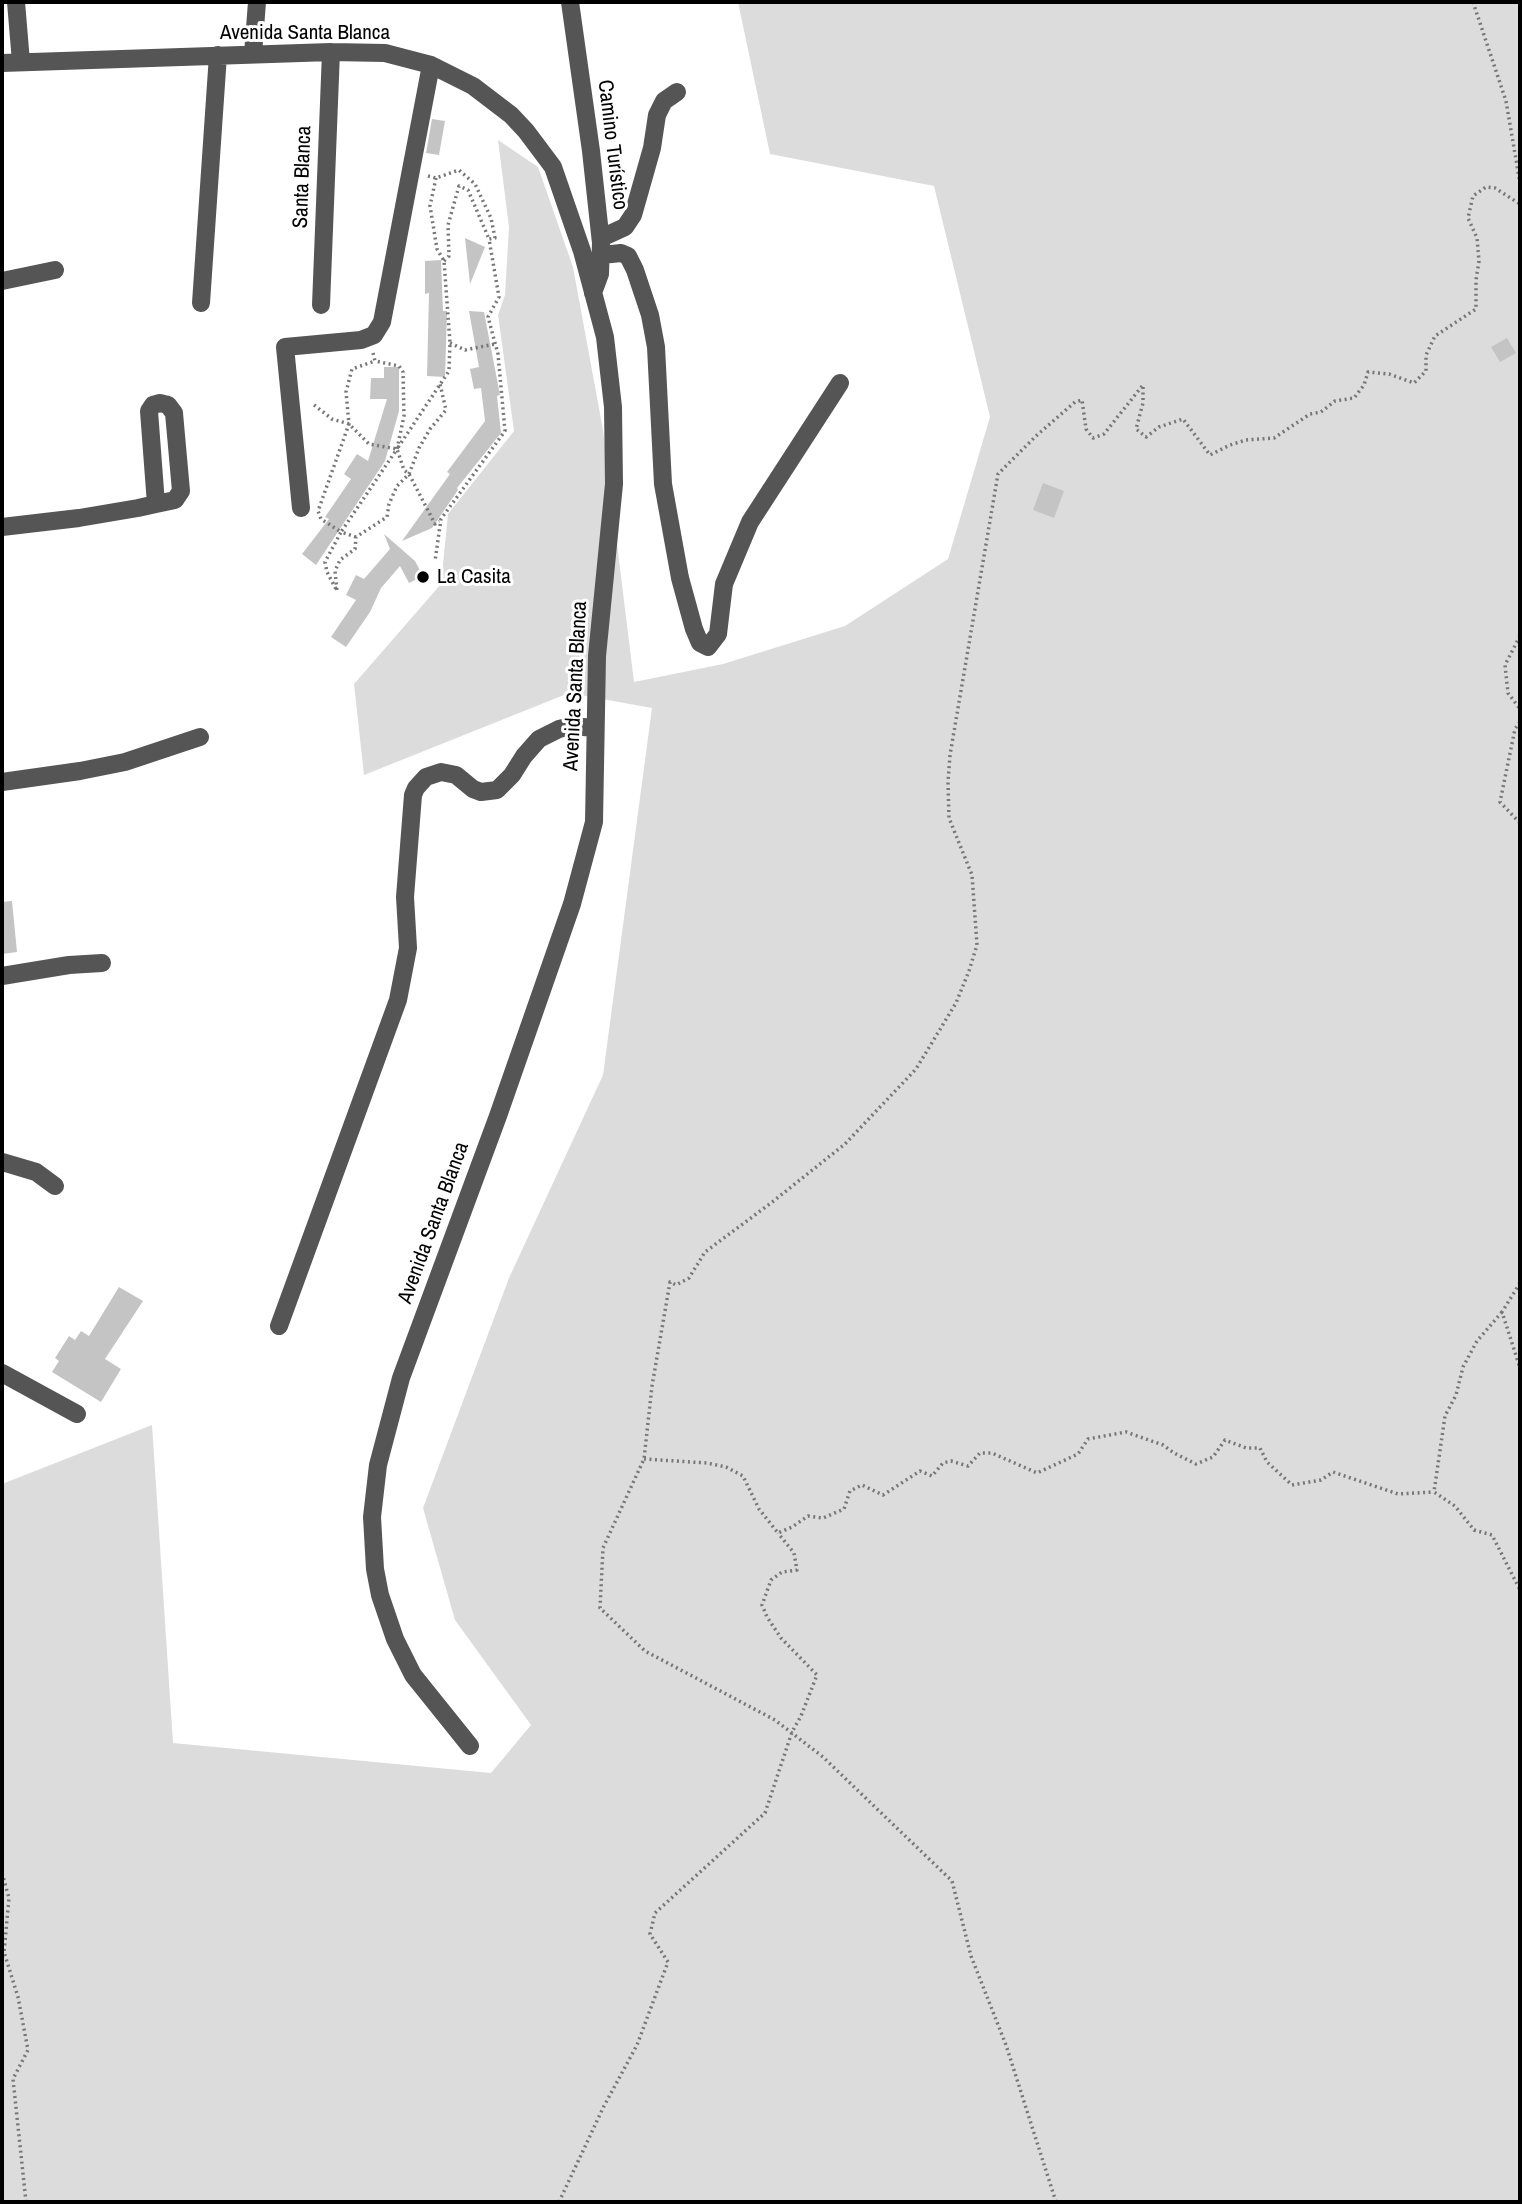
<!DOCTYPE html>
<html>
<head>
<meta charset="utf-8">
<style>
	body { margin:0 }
	#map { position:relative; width:1522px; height:2204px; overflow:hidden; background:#fff; font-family:"Archivo Narrow",sans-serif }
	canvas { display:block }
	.frame { position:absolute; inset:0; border:4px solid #000; pointer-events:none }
</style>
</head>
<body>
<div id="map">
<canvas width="1522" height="2204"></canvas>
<div class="frame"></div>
</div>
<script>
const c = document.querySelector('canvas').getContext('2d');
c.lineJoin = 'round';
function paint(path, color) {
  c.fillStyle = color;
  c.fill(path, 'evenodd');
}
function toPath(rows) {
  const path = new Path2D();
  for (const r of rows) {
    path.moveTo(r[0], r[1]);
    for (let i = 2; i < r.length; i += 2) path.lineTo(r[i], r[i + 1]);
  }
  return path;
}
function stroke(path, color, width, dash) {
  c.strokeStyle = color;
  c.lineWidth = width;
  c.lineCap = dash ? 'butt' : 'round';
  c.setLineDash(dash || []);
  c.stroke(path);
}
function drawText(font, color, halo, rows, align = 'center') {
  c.font = font + ' "Archivo Narrow",sans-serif';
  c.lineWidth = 6;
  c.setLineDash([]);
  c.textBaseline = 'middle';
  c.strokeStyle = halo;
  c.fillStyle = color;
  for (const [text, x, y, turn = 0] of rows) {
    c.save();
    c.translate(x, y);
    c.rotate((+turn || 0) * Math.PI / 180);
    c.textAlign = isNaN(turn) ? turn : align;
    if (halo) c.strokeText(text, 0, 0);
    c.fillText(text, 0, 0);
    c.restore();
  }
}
paint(toPath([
	[738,2,1520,2,1520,2202,2,2202,2,1484,152,1425,173,1743,491,1773,531,1725,455,1620,423,1508,509,1278,603,1075,652,708,569,693,364,775,354,684,441,584,448,514,514,431,498,315,505,295,509,227,498,140,538,167,573,267,603,430,634,682,723,664,845,626,948,559,990,417,934,186,770,154]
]), '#dcdcdc');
paint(toPath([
	[432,119,445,121,439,155,426,153],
	[465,238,485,247,470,284],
	[441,260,443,311,447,311,445,377,427,376,429,293,425,294,425,261],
	[469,311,484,312,500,395,497,396,501,433,457,488,458,490,432,528,402,541,450,474,447,472,485,421,481,388,474,389,470,369,479,367],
	[1507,338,1516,353,1500,362,1491,347],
	[384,367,399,367,399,411,385,461,316,565,302,554,329,519,325,517,351,479,344,474,357,454,368,461,387,399,370,399,371,378,384,378],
	[1043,483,1064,491,1054,518,1033,510],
	[384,534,415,561,423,576,409,583,400,566,381,588,370,612,346,647,331,637,356,600,346,595,356,575,364,579,390,549],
	[12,901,17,952,2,954,2,902],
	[119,1287,143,1301,105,1359,121,1369,101,1402,52,1372,59,1361,55,1358,69,1336,75,1340,81,1331,89,1336]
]), '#c4c4c4');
stroke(toPath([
	[1473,2,1506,101,1520,183],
	[428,176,436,178,459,170,475,184,491,218,495,238,489,239,499,297,488,317,498,354,505,431,441,519,435,561],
	[436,178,430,206,437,249,444,261,450,343,449,371,397,449,404,470,409,474,435,524,439,521],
	[444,261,449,256,448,225,459,186,468,190,489,239],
	[450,343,465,350,495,344],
	[373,353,375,361,352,369,346,392,349,424,318,511,321,519,341,532,397,449,404,416,403,372,399,366,375,361],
	[314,405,332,419,349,424,369,444,397,449],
	[356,537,341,532,325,562,327,572,337,591,335,571,340,560,355,549,356,537,387,517,389,504,397,486,409,474,419,448,430,429,446,410,440,384],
	[1520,636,1505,665,1508,693,1520,709],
	[1520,722,1515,729,1500,802,1520,823],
	[1520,1283,1502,1312,1520,1368],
	[1502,1312,1477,1341,1463,1367,1456,1395,1445,1416,1434,1492,1455,1506,1474,1530,1492,1535,1520,1590],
	[644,1459,707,1463,726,1467,743,1476,759,1509,778,1533,792,1527,808,1516,823,1518,844,1509,850,1491,862,1485,883,1495,920,1471,932,1476,943,1463,951,1461,968,1466,980,1453,992,1453,1037,1473,1078,1454,1088,1439,1126,1432,1163,1445,1174,1453,1196,1464,1213,1457,1225,1440,1246,1448,1260,1448,1267,1462,1292,1485,1321,1480,1333,1472,1398,1494,1434,1492],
	[2,1873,9,1898,4,1952,18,1997,28,2050,13,2079,26,2202],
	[559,2202,604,2106,637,2045,668,1962,650,1934,655,1913,765,1813,792,1732,801,1716,817,1675,781,1638,767,1617,762,1605,771,1580,782,1572,797,1570,794,1553,778,1533],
	[1056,2202,1006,2045,971,1956,952,1881,823,1757,775,1720,645,1651,600,1608,603,1548,644,1459,652,1386,670,1282,676,1285,689,1278,705,1252,771,1203,845,1144,916,1069,956,1003,969,971,977,945,972,875,949,818,948,782,950,755,998,474,1036,436,1075,402,1082,400,1086,429,1093,438,1104,434,1143,385,1143,403,1136,429,1146,437,1159,427,1183,419,1210,455,1230,445,1246,440,1274,438,1310,414,1321,412,1335,401,1354,398,1364,385,1368,372,1389,374,1414,383,1426,371,1426,355,1435,336,1476,309,1476,280,1479,261,1477,238,1468,218,1473,196,1486,187,1495,188,1520,204]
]), '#777', 3.5, [2, 3.5]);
stroke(toPath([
	[16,2,21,62],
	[570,2,591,151,601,243,600,274,593,293],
	[253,54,257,2],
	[2,63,331,52,385,53,431,65,473,86,511,115,526,131,553,167,582,251,605,337,613,407,614,484,597,656,594,822,572,904,498,1116,401,1378,378,1465,372,1517,375,1569,380,1595,395,1639,413,1675,470,1746],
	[601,238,625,227,633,215,652,148,657,115,664,101,677,92],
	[602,255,621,253,628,256,635,270,650,315,656,347,663,484,680,578,694,629,700,643,708,647,718,634,724,584,750,522,840,383],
	[2,281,55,270],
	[201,303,218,55],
	[321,305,331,52],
	[301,508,285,347,361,340,374,335,382,322,431,65],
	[2,527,79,518,138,508,156,504,175,500,181,491,174,413,168,405,160,403,153,405,149,411,156,504],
	[2,782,80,771,125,762,200,737],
	[2,976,69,965,102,963],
	[2,1162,36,1172,55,1186],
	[279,1326,398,1000,408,948,405,897,413,795,416,788,426,777,441,772,456,775,473,789,481,792,497,790,512,775,524,756,539,739,559,729,571,726,595,728],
	[2,1373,77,1414]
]), '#555', 18);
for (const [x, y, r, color] of [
	[423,577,7,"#000"]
]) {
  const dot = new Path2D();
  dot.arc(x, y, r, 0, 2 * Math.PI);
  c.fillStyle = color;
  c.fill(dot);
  stroke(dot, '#fff', 2.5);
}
drawText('21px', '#000', '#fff', [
	["Avenida Santa Blanca",305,33],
	["Camino Turístico",612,145,83],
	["Santa Blanca",303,177,-88],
	["Avenida Santa Blanca",576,686,-87],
	["Avenida Santa Blanca",434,1223,-70]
]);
drawText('21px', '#000', '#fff', [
	["La Casita",437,577]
], 'left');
</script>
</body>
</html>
